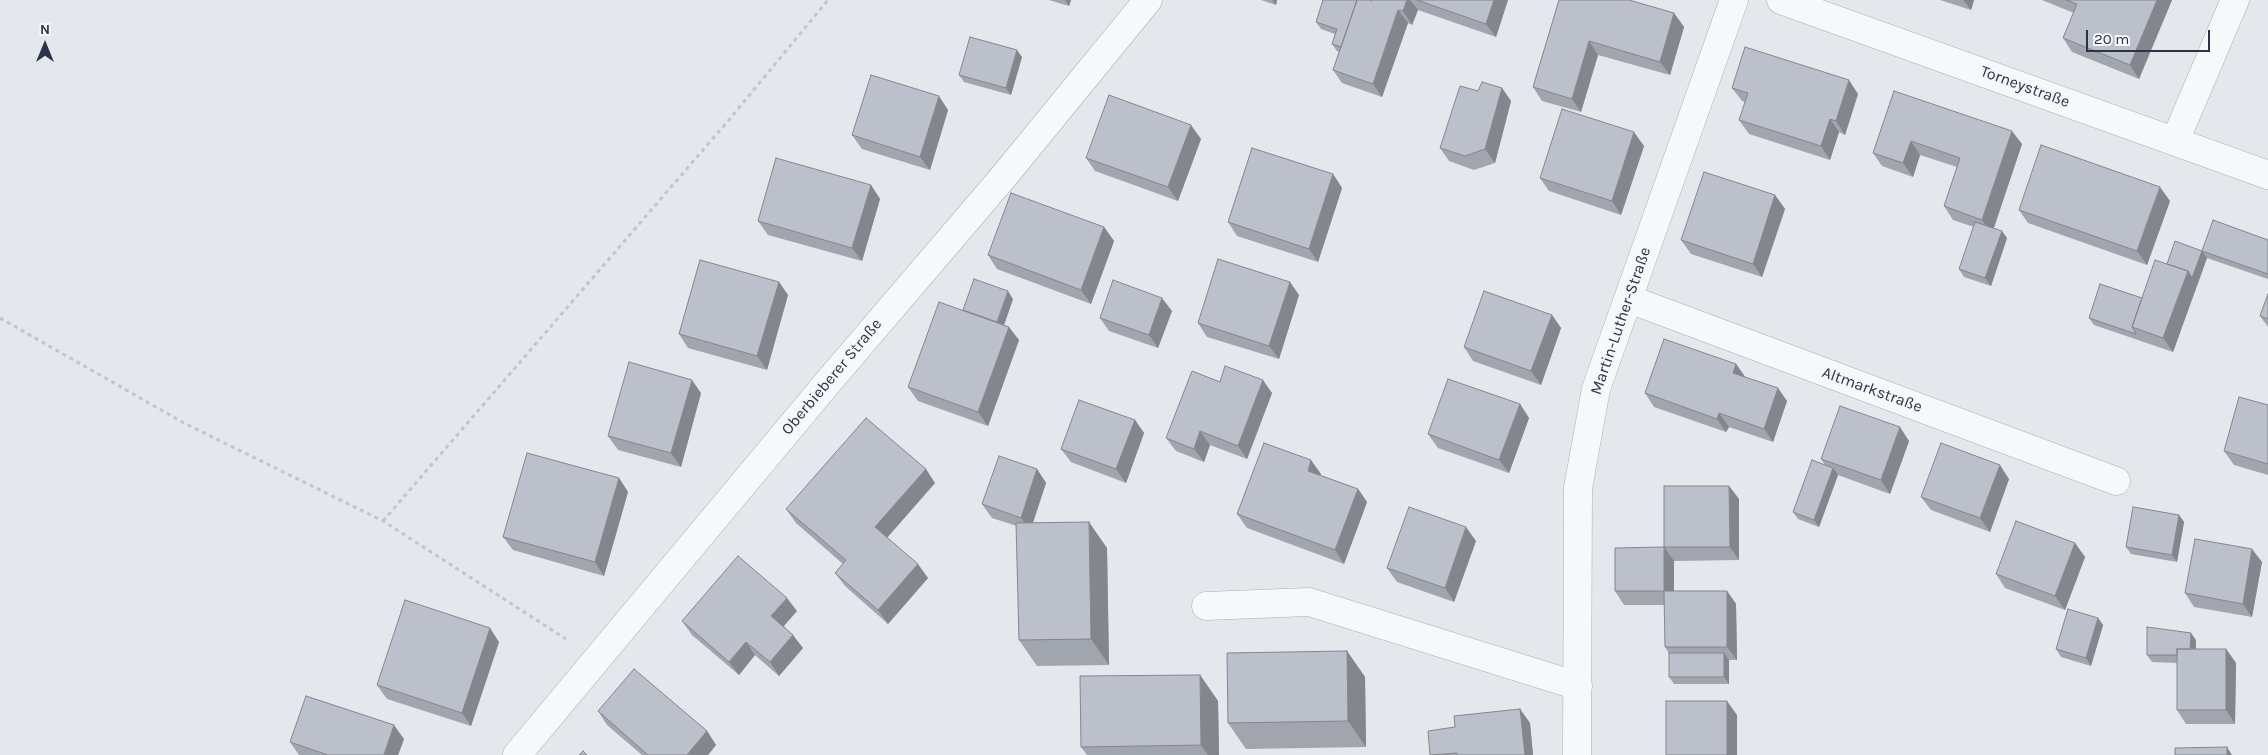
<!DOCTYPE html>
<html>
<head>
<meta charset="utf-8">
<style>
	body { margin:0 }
	#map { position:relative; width:2268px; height:755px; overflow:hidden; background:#e4e7ec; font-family:Karla,sans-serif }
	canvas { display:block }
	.north { position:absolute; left:20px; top:20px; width:50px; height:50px; -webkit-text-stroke:4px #f4f6f9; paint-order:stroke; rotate:0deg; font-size:14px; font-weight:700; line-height:20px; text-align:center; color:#2b3445 }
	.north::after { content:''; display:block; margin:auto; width:18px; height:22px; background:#2b3445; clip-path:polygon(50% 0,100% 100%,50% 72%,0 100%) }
	.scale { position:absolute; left:2086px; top:30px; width:124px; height:22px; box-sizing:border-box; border:2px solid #2b3445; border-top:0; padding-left:6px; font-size:15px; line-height:18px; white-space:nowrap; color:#2b3445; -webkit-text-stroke:4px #f4f6f9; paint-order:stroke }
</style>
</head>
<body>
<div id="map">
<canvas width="2268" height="755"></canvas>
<div class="north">N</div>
<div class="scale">20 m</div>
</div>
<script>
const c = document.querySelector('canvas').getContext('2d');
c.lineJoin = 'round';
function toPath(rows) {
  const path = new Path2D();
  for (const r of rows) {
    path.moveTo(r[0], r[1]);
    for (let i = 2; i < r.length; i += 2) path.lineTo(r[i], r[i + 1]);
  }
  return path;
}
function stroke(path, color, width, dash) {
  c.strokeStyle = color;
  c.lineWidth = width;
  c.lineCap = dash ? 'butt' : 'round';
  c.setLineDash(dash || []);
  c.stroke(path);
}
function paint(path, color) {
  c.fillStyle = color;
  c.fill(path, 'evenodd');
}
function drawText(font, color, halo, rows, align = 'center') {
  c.font = font + ' Karla,sans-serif';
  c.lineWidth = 4;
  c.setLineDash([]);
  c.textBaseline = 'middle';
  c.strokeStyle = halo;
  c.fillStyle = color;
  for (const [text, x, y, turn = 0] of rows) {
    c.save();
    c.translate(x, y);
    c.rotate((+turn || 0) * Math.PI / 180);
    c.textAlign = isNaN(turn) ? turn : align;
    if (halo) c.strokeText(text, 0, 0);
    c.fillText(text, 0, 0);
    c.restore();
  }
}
const minor = toPath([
	[1781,0,2268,175],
	[2175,141,2235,0],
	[1629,299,2116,481],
	[1206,606,1309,602,1578,686],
	[517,755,829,381,1005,175,1148,0],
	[1577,755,1578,488,1596,389,1734,0]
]);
stroke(minor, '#a9aeb7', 29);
stroke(toPath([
	[0,318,184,423,383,521,566,639],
	[383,521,728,121,828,0]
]), '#c2c5cb', 3, [4, 4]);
stroke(minor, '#f7f8fa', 28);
paint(toPath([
	[1049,0,1071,0,1069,6],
	[1261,0,1277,0,1276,5],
	[1372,0,1508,0,1496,37,1418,10,1412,25,1408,23,1382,97,1342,83,1333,70,1339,52,1337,51,1332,44,1335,34,1321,29,1316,22,1371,1],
	[1559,0,1674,13,1684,27,1670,75,1598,55,1581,112,1542,101,1533,87],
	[1940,0,1974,0,1971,10],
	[2042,0,2172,0,2139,79,2072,52,2063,38,2074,13],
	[1022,57,1011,95,964,82,959,75],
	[1502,88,1511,101,1495,163,1474,170,1449,161,1440,148,1478,91],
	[1732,88,1858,94,1845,135,1839,132,1830,160,1749,134,1739,120,1745,102,1742,101],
	[1894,91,2022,144,1994,228,2007,238,1991,286,1964,277,1959,269,1974,227,1953,220,1944,206,1957,167,1920,155,1913,177,1882,166,1873,153],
	[948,110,930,170,862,149,852,135],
	[1201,139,1178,201,1095,171,1086,158],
	[1644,146,1621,215,1549,191,1540,178],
	[1333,174,1342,188,1318,262,1237,236,1228,222],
	[871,185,880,199,862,261,768,235,758,221],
	[1775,195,1785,209,1762,277,1691,254,1681,240],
	[2170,201,2147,265,2028,223,2019,210],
	[1104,227,1114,241,1091,304,997,269,988,255],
	[2268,240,2268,279,2207,258,2173,352,2094,325,2089,318,2142,298,2167,264,2202,251],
	[779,282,788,295,767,370,688,348,679,334],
	[2268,294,2268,327,2260,316],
	[1299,295,1279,359,1207,337,1198,323],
	[1013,299,1004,325,1019,340,988,426,918,401,908,387,963,310],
	[1172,311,1158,348,1109,331,1100,318],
	[1552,315,1561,328,1541,385,1473,361,1464,347],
	[1736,364,1745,377,1787,401,1773,442,1729,427,1726,432,1654,407,1645,393],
	[1220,382,1272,393,1247,459,1210,445,1204,462,1176,451,1166,438],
	[701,393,681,467,618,450,608,436],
	[1520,404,1529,418,1509,473,1438,448,1428,434],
	[2268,405,2268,475,2234,465,2224,451],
	[1135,420,1144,433,1126,483,1071,462,1061,449],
	[1909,441,1890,494,1838,475,1819,527,1798,519,1793,512,1825,465,1821,459],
	[1037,469,1046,483,1033,523,1107,548,1109,665,1037,666,1019,640,1017,526,992,518,982,504],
	[1321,474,1320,475,1358,489,1367,502,1344,564,1247,528,1237,514],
	[619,478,628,492,604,576,513,550,503,537],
	[2009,479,1990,532,1931,510,1921,497],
	[935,483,887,538,928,578,888,624,845,586,835,573,843,564,796,523,786,509],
	[1729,486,1739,499,1739,560,1674,561,1674,591,1727,591,1736,604,1737,660,1729,660,1729,684,1674,684,1669,677,1669,653,1665,647,1665,605,1624,605,1615,591,1664,547],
	[2179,515,2184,522,2177,562,2131,554,2126,547],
	[1476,541,1454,602,1397,582,1387,568],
	[2075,543,2085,557,2065,610,2005,588,1996,574],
	[2262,562,2252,617,2194,607,2185,593],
	[797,611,784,626,803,648,779,676,755,655,739,675,692,635,682,621],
	[2098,618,2103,625,2091,666,2061,657,2056,649],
	[2196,640,2196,649,2226,649,2236,663,2235,724,2186,724,2177,710,2177,663,2152,662,2147,655],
	[499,642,471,726,387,699,377,685],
	[1347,651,1365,677,1366,747,1246,749,1228,723],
	[1200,675,1218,701,1219,755,1087,755,1081,747],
	[1520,709,1530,723,1533,755,1430,755,1455,727],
	[598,711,707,731,716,745,708,755,642,755,607,725],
	[404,739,398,755,299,755,290,742]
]), '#a1a5ae');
paint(toPath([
	[1065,0,1071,0,1069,6],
	[1272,0,1277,0,1276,5],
	[1407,0,1410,0,1418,10,1412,25,1403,11],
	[1494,0,1508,0,1496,37,1486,24],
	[1963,0,1974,0,1971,10],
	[2157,0,2172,0,2139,79,2130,65],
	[1398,10,1408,23,1382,97,1373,84],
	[1674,13,1684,27,1670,75,1660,62],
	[1589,41,1598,55,1581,112,1572,99],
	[1017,50,1022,57,1011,95,1006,88],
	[1849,80,1858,94,1845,135,1836,121],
	[1502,88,1511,101,1495,163,1485,149],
	[939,96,948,110,930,170,920,157],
	[1830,119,1839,132,1830,160,1821,146],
	[1191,125,1201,139,1178,201,1168,187],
	[2012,131,2022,144,1992,233,1982,220],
	[1634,132,1644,146,1621,215,1612,201],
	[1911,141,1920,155,1913,177,1903,163],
	[1333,174,1342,188,1318,262,1309,249],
	[871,185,880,199,862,261,852,248],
	[2160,187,2170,201,2147,265,2137,251],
	[1775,195,1785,209,1762,277,1753,264],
	[1104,227,1114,241,1091,304,1081,290],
	[2002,231,2007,238,1991,286,1985,278],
	[2202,251,2207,258,2173,352,2163,338,2188,271],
	[779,282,788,295,767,370,757,356],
	[1290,282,1299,295,1279,359,1269,346],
	[1008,291,1013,299,1001,334,996,327],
	[1162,298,1172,311,1158,348,1149,335],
	[1552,315,1561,328,1541,385,1531,371],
	[1009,327,1019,340,988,426,978,412],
	[1736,364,1746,378,1733,373],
	[692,380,701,393,681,467,671,453],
	[1263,380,1272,393,1247,459,1238,446],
	[1778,388,1787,401,1773,442,1764,429],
	[1520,404,1529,418,1509,473,1499,460],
	[1719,413,1729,427,1726,432,1717,419],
	[1135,420,1144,433,1126,483,1116,469],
	[1900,427,1909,441,1890,494,1881,480],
	[1200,431,1210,445,1204,462,1194,449],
	[1311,460,1321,474,1317,484,1308,471],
	[2000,465,2009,479,1990,532,1980,518],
	[1833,468,1838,475,1819,527,1814,520],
	[926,469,935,483,884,541,875,527],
	[1037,469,1046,483,1030,531,1021,518],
	[619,478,628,492,604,576,595,562],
	[1729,486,1739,499,1739,560,1730,547],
	[1358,489,1367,502,1344,564,1335,550],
	[2179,515,2184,522,2177,562,2172,555],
	[1089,522,1107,548,1109,665,1091,639],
	[1466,527,1476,541,1454,602,1445,588],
	[2075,543,2085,557,2065,610,2055,596],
	[1664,547,1674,561,1674,605,1664,591],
	[2252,549,2262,562,2252,617,2243,604],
	[918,564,928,578,888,624,878,610],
	[1727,591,1736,604,1737,660,1727,647],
	[787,598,797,611,781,629,771,616],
	[2098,618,2103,625,2091,666,2086,658],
	[490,628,499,642,471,726,462,713],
	[2191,633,2196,640,2195,663,2190,656],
	[793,635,803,648,779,676,770,662],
	[746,642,755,655,739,675,729,662],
	[2226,649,2236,663,2235,724,2226,710],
	[1347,651,1365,677,1366,747,1348,721],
	[1724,653,1729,660,1729,684,1724,677],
	[1200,675,1218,701,1219,755,1208,755,1201,745],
	[1727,701,1737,715,1737,755,1727,755],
	[1520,709,1530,723,1533,755,1525,755],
	[394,725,404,739,398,755,384,755],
	[707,731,716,745,708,755,687,755],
	[2227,747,2232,755,2227,755]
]), '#83868d');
const building = toPath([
	[1323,0,1357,0,1341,47,1332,44,1337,29,1316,22,1323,0],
	[1357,0,1369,0,1371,1,1372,0,1407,0,1403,11,1398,10,1373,84,1333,70,1357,0],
	[1417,0,1494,0,1486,24,1417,0],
	[1559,0,1629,0,1674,13,1660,62,1589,41,1572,99,1533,87,1559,0],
	[2066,0,2157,0,2130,65,2063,38,2077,4,2066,0],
	[970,37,1017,50,1006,88,959,75,970,37],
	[1745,47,1849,80,1836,121,1830,119,1821,146,1739,120,1748,93,1732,88,1745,47],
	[871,75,939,96,920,157,852,135,871,75],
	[1482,82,1502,88,1485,149,1465,156,1440,148,1460,86,1478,91,1482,82],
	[1894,91,2012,131,1982,220,1944,206,1960,158,1911,141,1903,163,1873,153,1894,91],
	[1109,95,1191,125,1168,187,1086,158,1109,95],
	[1562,109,1634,132,1612,201,1540,178,1562,109],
	[2041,145,2160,187,2137,251,2019,210,2041,145],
	[1252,148,1333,174,1309,249,1228,222,1252,148],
	[776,158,871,185,852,248,758,221,776,158],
	[1704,172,1775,195,1753,264,1681,240,1704,172],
	[1011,193,1104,227,1081,290,988,255,1011,193],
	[2213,220,2268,240,2268,274,2202,251,2192,278,2188,271,2167,264,2175,241,2202,251,2213,220],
	[1975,222,2002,231,1985,278,1959,269,1975,222],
	[1218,259,1290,282,1269,346,1198,323,1218,259],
	[700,260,779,282,757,356,679,334,700,260],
	[2155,260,2188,271,2163,338,2132,327,2155,260],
	[974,279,1008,291,997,322,963,310,974,279],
	[1113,280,1162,298,1149,335,1100,318,1113,280],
	[2100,284,2142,298,2132,327,2136,334,2089,318,2100,284],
	[1484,291,1552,315,1531,371,1464,347,1484,291],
	[2268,294,2268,319,2260,316,2268,294],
	[939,302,1009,327,978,412,908,387,939,302],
	[1664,339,1736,364,1733,373,1778,388,1764,429,1719,413,1717,419,1645,393,1664,339],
	[629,362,692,380,671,453,608,436,629,362],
	[1225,366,1263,380,1238,446,1200,431,1194,449,1166,438,1192,371,1220,382,1225,366],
	[1448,379,1520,404,1499,460,1428,434,1448,379],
	[2239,397,2268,405,2268,464,2224,451,2239,397],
	[1079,400,1135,420,1116,469,1061,449,1079,400],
	[1840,406,1900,427,1881,480,1821,459,1840,406],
	[866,418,926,469,875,527,918,564,878,610,835,573,846,560,786,509,866,418],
	[1264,443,1311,460,1308,471,1358,489,1335,550,1237,514,1264,443],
	[1941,443,2000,465,1980,518,1921,497,1941,443],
	[527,453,619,478,595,562,503,537,527,453],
	[999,456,1037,469,1021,518,982,504,999,456],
	[1812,460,1833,468,1814,520,1793,512,1812,460],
	[1664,486,1729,486,1730,547,1664,547,1664,591,1615,591,1615,548,1664,547,1664,486],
	[1409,507,1466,527,1445,588,1387,568,1409,507],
	[2133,507,2179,515,2172,555,2126,547,2133,507],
	[2016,521,2075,543,2055,596,1996,574,2016,521],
	[1089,522,1091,639,1019,640,1016,523,1089,522],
	[2195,539,2252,549,2243,604,2185,593,2195,539],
	[738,556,787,598,771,616,793,635,770,662,746,642,729,662,682,621,738,556],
	[1664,591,1727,591,1727,647,1665,647,1664,591],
	[405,600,490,628,462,713,377,685,405,600],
	[2068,609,2098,618,2086,658,2056,649,2068,609],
	[2147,627,2191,633,2190,649,2177,649,2177,655,2147,655,2147,627],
	[2177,649,2226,649,2226,710,2177,710,2177,649],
	[1347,651,1348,721,1228,723,1227,653,1347,651],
	[1669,653,1724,653,1724,677,1669,677,1669,653],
	[634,669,707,731,687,755,648,755,598,711,634,669],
	[1200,675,1201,745,1081,747,1080,676,1200,675],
	[306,696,394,725,384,755,328,755,290,742,306,696],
	[1666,701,1727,701,1727,755,1666,755,1666,701],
	[1520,709,1525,755,1457,755,1457,753,1430,755,1428,731,1455,727,1454,716,1520,709],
	[2227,747,2227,755,2175,755,2175,748,2227,747],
	[583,751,587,755,579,755,583,751]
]);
paint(building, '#bbc0ca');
stroke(building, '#83868d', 1);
drawText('16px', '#2b3445', '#f4f6f9', [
	["Torneystraße",2025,87,20],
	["Martin-Luther-Straße",1621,321,-71],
	["Oberbieberer Straße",832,377,-50],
	["Altmarkstraße",1872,390,20]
]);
</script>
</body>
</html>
